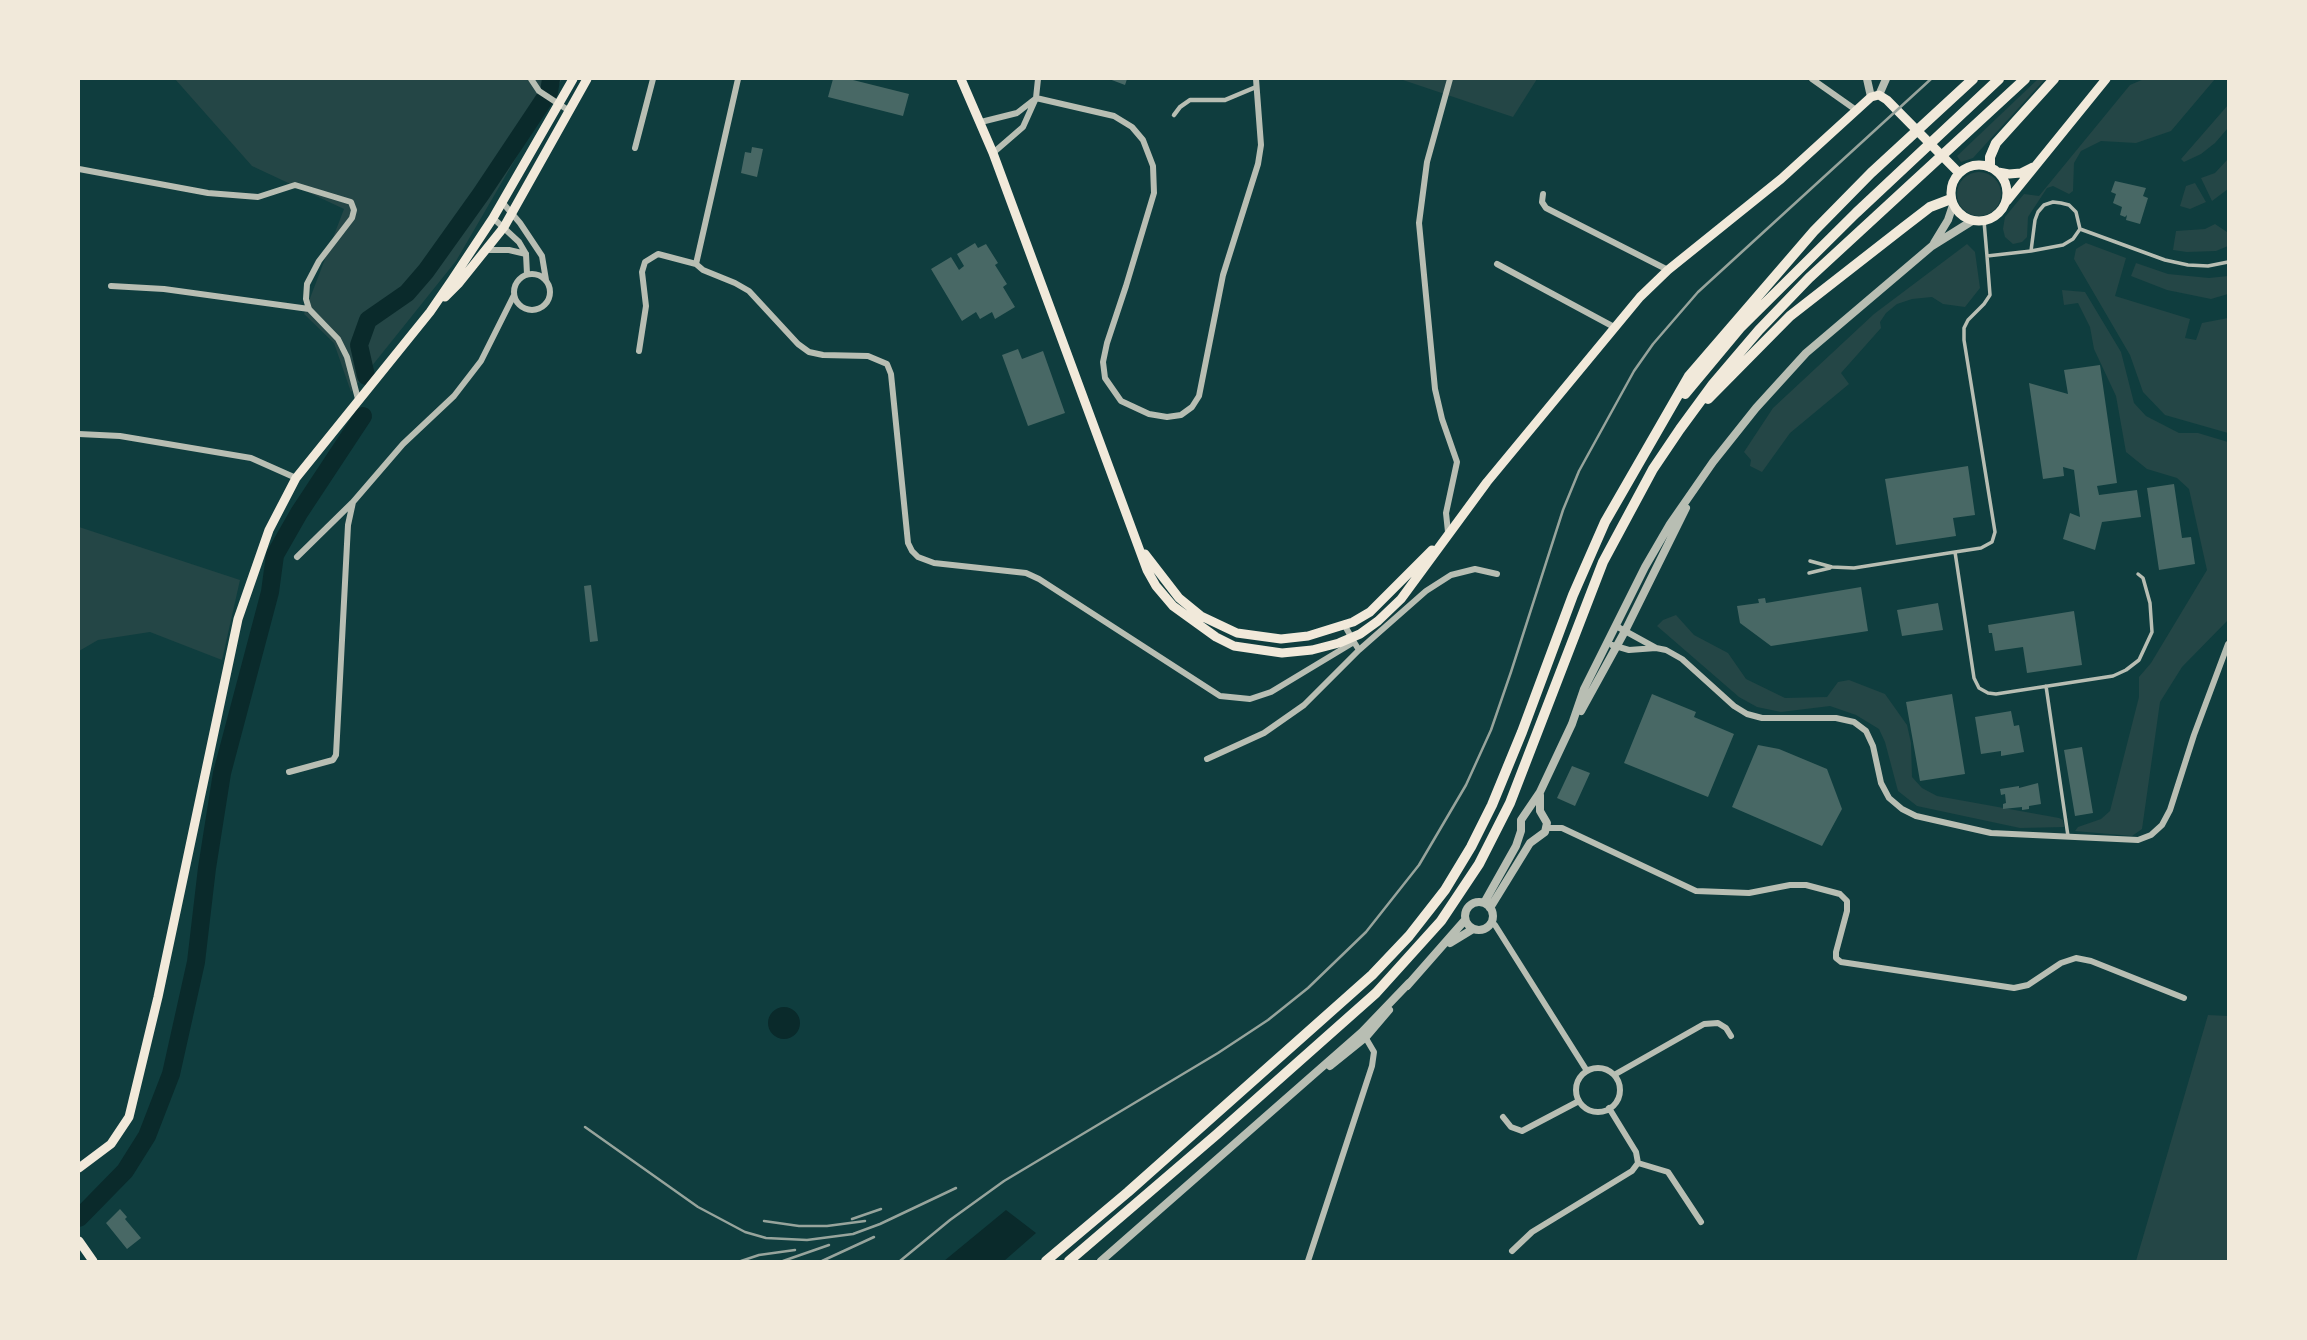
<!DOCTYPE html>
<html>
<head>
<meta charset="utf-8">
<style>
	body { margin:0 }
	#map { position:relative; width:2307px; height:1340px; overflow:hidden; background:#0f3d3e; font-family:Manrope,sans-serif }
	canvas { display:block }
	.frame { position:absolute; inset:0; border:80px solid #f1e9da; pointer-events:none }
</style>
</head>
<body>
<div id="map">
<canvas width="2307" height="1340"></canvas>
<div class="frame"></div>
</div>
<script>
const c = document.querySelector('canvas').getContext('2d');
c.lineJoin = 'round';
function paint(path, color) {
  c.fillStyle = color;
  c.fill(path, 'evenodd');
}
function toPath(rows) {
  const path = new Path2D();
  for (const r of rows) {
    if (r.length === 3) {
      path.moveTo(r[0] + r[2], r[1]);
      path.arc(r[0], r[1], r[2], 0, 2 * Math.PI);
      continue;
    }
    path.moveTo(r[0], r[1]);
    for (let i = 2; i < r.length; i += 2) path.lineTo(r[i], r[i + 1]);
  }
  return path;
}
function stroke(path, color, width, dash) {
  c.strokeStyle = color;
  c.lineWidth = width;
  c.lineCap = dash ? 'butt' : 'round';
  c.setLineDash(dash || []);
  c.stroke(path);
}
paint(toPath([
	[175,79,562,79,456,261,351,392,334,343,304,314,344,209,252,166],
	[1400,79,1537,79,1513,117],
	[2038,79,2045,79,1973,158,1961,162,1957,156],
	[2144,79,2215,79,2171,131,2136,143,2101,141,2081,151,2074,163,2073,191,2069,194,2053,186,2047,188,2028,217,2027,237,2022,242,2013,244,2005,237,2003,229,2005,217,2024,194,2039,196,2130,85],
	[2228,105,2228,128,2215,143,2201,154,2184,162,2181,159],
	[2228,159,2228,189,2212,201,2201,178,2215,173],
	[1979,194,22],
	[2195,183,2206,202,2190,209,2180,206,2186,186],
	[2215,224,2227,232,2228,246,2216,251,2187,252,2173,250,2176,231,2205,229],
	[2086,243,2126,258,2115,296,2190,319,2185,338,2196,340,2202,323,2228,318,2228,433,2165,415,2143,392,2130,355,2074,259,2076,249],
	[1967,244,1975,252,1980,288,1965,307,1943,304,1932,297,1912,299,1897,304,1886,313,1880,322,1881,328,1841,373,1849,384,1790,433,1762,472,1750,466,1751,460,1744,452,1773,408,1874,314],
	[2136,263,2168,274,2209,278,2228,276,2228,294,2211,299,2167,290,2131,276],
	[2062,290,2085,292,2121,352,2134,403,2146,416,2179,433,2198,433,2228,442,2228,620,2182,667,2160,702,2142,829,2132,836,2075,831,2078,827,2101,819,2110,811,2139,697,2139,677,2151,663,2207,570,2189,489,2177,478,2147,469,2126,452,2116,396,2094,349,2090,327,2078,303,2064,305],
	[79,527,240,580,222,660,150,632,98,640,79,651],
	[1676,615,1694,635,1728,653,1746,679,1785,698,1827,697,1838,682,1849,680,1885,694,1907,725,1911,743,1912,777,1922,788,1937,796,2059,818,2063,820,2064,827,2020,828,1917,806,1898,791,1885,742,1879,729,1856,715,1830,706,1781,712,1757,707,1739,697,1657,626,1663,620],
	[2208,1015,2228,1016,2228,1261,2136,1261]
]), '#244646');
paint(toPath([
	[784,1023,16],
	[1006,1210,1036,1233,1004,1261,944,1261]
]), '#0a2a2b');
stroke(toPath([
	[366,376,359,345,368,320,407,293,426,271,481,194,549,92,551,79],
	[79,1218,125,1171,147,1136,171,1074,196,962,207,868,222,773,270,592,275,555,299,513,363,416]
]), '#0a2a2b', 18);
paint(toPath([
	[833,79,849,79,909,94,903,116,828,97],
	[1109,79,1127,79,1125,85],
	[752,147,763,149,757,177,741,173,745,152,751,153],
	[2115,181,2146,188,2143,196,2148,198,2140,224,2126,220,2127,215,2125,217,2120,215,2122,207,2113,203,2116,194,2111,192],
	[975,243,978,248,986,244,998,263,995,265,1007,284,1003,287,1015,307,995,319,992,312,980,319,976,312,962,321,931,269,951,257,959,270,964,266,957,254],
	[1018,349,1022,359,1043,351,1065,413,1028,426,1002,355],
	[2100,365,2117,483,2097,486,2099,495,2137,490,2141,517,2102,522,2095,550,2063,539,2070,513,2080,517,2074,470,2063,467,2064,476,2043,479,2029,383,2068,394,2064,370],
	[1968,466,1975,515,1953,518,1956,536,1896,545,1885,479],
	[2174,484,2182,538,2191,537,2195,564,2159,570,2147,488],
	[591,585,598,641,590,642,584,586],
	[1861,587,1868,631,1771,646,1740,623,1737,606,1759,603,1758,599,1765,598,1766,603],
	[1938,603,1943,630,1902,636,1897,610],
	[2074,611,2082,665,2027,673,2023,647,1995,651,1992,633,1989,633,1988,625],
	[1652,694,1696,712,1694,717,1734,734,1708,797,1624,763],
	[1952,694,1965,774,1920,781,1906,702],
	[2011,711,2014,726,2019,725,2024,752,2001,756,2001,751,1981,754,1975,717],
	[1758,745,1779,749,1827,769,1842,809,1822,846,1732,807],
	[2082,747,2093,813,2075,816,2064,750],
	[1572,766,1590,773,1575,806,1557,798],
	[2038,783,2041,804,2029,806,2029,809,2022,810,2022,807,2003,809,2003,804,2006,803,2005,794,2001,795,2000,789,2019,786,2019,788],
	[120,1209,127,1217,125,1219,141,1238,127,1249,106,1223]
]), '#486865');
stroke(toPath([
	[1984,221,1987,256,2031,251,2063,245,2073,239,2080,229,2076,212,2069,205,2061,203,2053,202,2044,205,2038,212,2035,220,2031,251],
	[2080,229,2165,260,2188,265,2208,266,2228,262],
	[1987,256,1990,295,1984,304,1968,320,1964,328,1964,340,1995,532,1992,542,1981,548,1955,552,1974,678,1979,688,1988,693,1996,694,2113,676,2126,670,2139,660,2152,632,2150,603,2143,578,2138,574],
	[1810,561,1832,567,1854,568,1955,552],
	[1809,573,1830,568],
	[2046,686,2068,836]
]), '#b8beb3', 3.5);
stroke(toPath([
	[1174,115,1180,107,1190,100,1225,100,1256,87]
]), '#b8beb3', 4.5);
stroke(toPath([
	[531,79,539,91,568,110],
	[1812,79,1856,110],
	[1036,98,1114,116,1132,127,1143,140,1153,166,1154,193,1126,286,1107,343,1103,362,1105,378,1121,401,1149,414,1167,417,1181,415,1192,407,1199,396,1223,275,1258,164,1261,145,1256,79],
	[981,122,1017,113,1035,99],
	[635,148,653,79],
	[993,153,1023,127,1036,98,1038,79],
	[79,169,208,193,258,197,295,185,351,202,354,210,352,218,319,261,307,284,306,299,309,309,338,339,347,357,358,399],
	[1543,194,1542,202,1546,208,1668,270],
	[502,202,520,223,542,256,546,280],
	[493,218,519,242,526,254,527,274],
	[487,250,509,250,526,254],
	[696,264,738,79],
	[1497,264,1614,327],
	[532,292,18],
	[111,286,164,289,309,309],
	[639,351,646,306,642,272,645,262,658,254,696,264,703,270,735,283,749,291,798,344,809,352,823,355,868,356,887,364,891,374,908,543,912,551,918,557,934,563,1026,573,1039,579,1220,696,1250,699,1271,692,1354,642,1345,626],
	[79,434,120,436,251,458,296,478],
	[1448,532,1446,513,1457,462,1442,419,1435,389,1419,223,1427,162,1450,79],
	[297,557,352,503],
	[1612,645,1629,650,1656,648,1616,626],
	[1656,648,1666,650,1682,659,1734,706,1747,714,1762,718,1836,718,1854,722,1866,731,1873,746,1881,783,1889,798,1902,809,1916,816,1991,833,2138,840,2151,835,2162,825,2170,810,2194,735,2228,644],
	[1359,650,1426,591,1451,575,1475,569,1497,574],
	[1207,759,1264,733,1304,705,1359,650,1354,642],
	[289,772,333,760,336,755,348,525,353,502,403,444,454,396,481,361,514,295],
	[1547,828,1562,828,1696,891,1749,893,1790,885,1806,885,1840,894,1847,901,1847,911,1836,952,1836,958,1841,962,2014,988,2028,985,2061,963,2076,958,2091,961,2184,998],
	[1495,925,1587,1071],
	[1598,1090,22],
	[1614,1075,1704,1024,1718,1023,1726,1028,1731,1036],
	[1503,1117,1511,1127,1522,1131,1579,1101],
	[1638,1163,1668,1172,1701,1222],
	[1512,1251,1532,1232,1632,1171,1638,1163,1636,1152,1609,1108],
	[1308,1261,1372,1066,1374,1052,1364,1035]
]), '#b8beb3', 6);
stroke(toPath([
	[1867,79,1871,97],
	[1879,95,1886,79],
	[1934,243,1948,220,1953,205],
	[1581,711,1625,631,1686,508],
	[1479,916,14],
	[1484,903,1516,846,1521,831,1521,820,1540,792,1572,724,1584,689,1645,567,1670,524,1713,462,1756,408,1806,353,1932,246,1972,221],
	[1490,908,1530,843,1545,832,1547,823,1540,811,1540,795],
	[1450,943,1473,929],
	[1407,986,1465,920],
	[1330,1066,1366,1037,1389,1010],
	[1101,1261,1362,1032,1409,983]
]), '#b8beb3', 8);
stroke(toPath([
	[961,79,993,153,1147,570,1156,586,1173,606,1216,637,1234,646,1282,653,1312,650,1339,643,1360,634,1378,621,1401,599,1487,482,1640,297,1668,270,1781,179,1871,97,1879,95,1887,100,1959,173],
	[1979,193,28],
	[1998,172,2009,174,2021,173,2033,167],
	[2007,201,2106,79],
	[445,297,459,283,504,227,587,79],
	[1145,554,1179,598,1201,616,1237,633,1281,639,1308,636,1353,622,1370,612,1432,550],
	[79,1168,111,1144,129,1117,158,997,238,619,269,530,296,478,430,312,452,280,493,218,573,79],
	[79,1241,93,1261]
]), '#f1e9da', 9);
stroke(toPath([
	[1990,167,1990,157,1996,143,2054,79],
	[1685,394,1740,328,1856,213,1999,79],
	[1708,399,1790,316,1904,227,1930,207,1951,199],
	[1046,1261,1128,1192,1372,975,1409,936,1445,890,1471,847,1492,805,1522,732,1573,595,1605,522,1689,376,1814,231,1871,173,1973,79],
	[1069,1261,1216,1135,1376,993,1441,921,1479,864,1510,803,1603,562,1653,469,1680,429,1713,384,1759,330,1809,278,2025,79]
]), '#f1e9da', 10);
stroke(toPath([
	[585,1127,698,1207,745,1232,766,1238,807,1240,853,1234,880,1224,956,1188],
	[852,1219,881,1209],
	[764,1221,799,1226,827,1226,865,1221],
	[741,1261,759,1255,795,1250],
	[783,1261,829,1245],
	[822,1261,874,1237],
	[900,1261,950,1220,1004,1181,1218,1053,1268,1020,1308,988,1366,932,1419,865,1466,785,1491,730,1511,672,1563,510,1579,471,1634,371,1653,344,1698,292,1931,79]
]), '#97a49c', 2.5);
</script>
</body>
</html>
